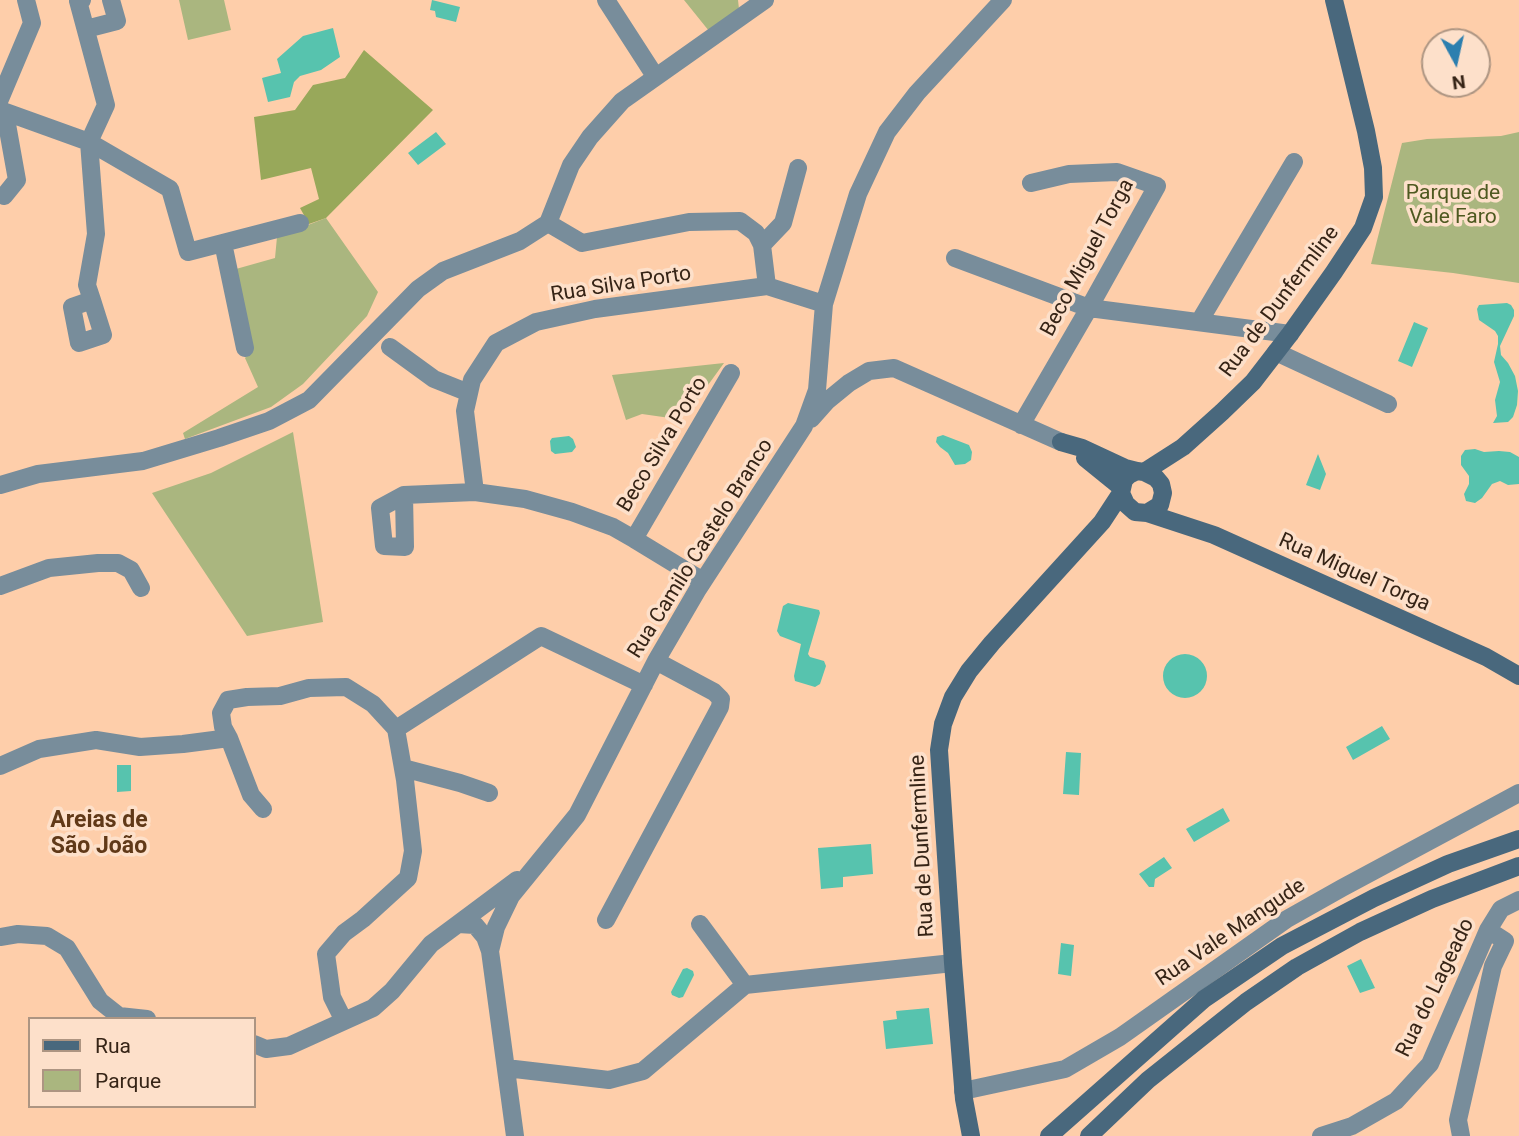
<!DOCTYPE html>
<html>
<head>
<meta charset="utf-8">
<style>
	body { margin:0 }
	#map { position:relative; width:1519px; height:1136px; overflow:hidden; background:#feceaa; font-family:Roboto,sans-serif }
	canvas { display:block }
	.legend { position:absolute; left:28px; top:1017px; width:228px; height:91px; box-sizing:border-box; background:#fde0ca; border:2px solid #ad9582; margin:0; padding:9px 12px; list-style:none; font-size:21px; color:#362416 }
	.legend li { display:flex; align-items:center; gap:14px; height:35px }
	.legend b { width:35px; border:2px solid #ad9582 }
	.north { position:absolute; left:1421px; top:28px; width:70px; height:70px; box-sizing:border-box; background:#fde0ca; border:2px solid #ad9582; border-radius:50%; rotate:172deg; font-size:19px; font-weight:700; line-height:28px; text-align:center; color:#362416 }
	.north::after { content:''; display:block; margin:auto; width:24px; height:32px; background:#2c7faf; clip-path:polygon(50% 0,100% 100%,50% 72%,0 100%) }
</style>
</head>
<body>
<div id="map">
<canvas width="1519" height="1136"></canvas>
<ul class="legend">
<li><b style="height:9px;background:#49687d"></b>Rua</li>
<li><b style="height:19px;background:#aab67f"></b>Parque</li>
</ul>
<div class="north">N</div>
</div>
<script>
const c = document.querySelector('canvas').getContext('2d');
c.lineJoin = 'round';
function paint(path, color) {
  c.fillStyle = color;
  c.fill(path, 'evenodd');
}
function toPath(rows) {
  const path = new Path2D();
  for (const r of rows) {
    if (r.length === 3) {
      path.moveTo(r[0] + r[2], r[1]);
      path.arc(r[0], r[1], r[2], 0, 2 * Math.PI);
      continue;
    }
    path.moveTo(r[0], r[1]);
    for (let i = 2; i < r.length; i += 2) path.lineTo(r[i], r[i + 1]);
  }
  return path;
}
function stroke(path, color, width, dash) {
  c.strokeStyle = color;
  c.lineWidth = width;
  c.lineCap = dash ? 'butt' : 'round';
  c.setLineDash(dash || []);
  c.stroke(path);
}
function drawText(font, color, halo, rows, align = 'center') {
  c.font = font + ' Roboto,sans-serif';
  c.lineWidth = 7;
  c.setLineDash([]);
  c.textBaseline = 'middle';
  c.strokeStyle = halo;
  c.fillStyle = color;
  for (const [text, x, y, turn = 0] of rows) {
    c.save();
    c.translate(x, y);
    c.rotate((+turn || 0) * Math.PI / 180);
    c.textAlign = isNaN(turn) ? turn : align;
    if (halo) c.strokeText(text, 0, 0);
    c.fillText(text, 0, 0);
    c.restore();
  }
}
paint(toPath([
	[179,0,224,0,231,30,188,40],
	[684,0,738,0,739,9,709,31],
	[1519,132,1519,283,1453,273,1371,264,1402,143,1427,139,1501,136],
	[326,218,378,292,367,316,303,384,271,407,185,439,183,433,258,387,245,358,252,350,236,269,275,258,277,237],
	[724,363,687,414,670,418,642,414,626,420,612,375],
	[293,432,323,622,247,636,152,493,211,473]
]), '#aab67f');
paint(toPath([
	[364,50,433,110,326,218,309,224,300,208,319,199,311,168,261,180,254,117,295,110,313,85,345,78]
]), '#98a85a');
paint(toPath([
	[432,0,460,7,456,22,436,17,435,11,430,10],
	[333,28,340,57,321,70,300,76,294,82,290,97,268,102,262,78,281,73,277,59,303,36],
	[436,132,446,144,418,165,408,153],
	[1507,303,1511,305,1514,310,1514,316,1500,346,1501,355,1508,363,1515,376,1518,391,1517,405,1513,417,1508,422,1493,423,1497,416,1495,400,1500,382,1494,362,1498,344,1498,336,1495,331,1479,320,1477,309,1479,305],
	[1414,322,1428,328,1412,367,1398,361],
	[943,435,969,445,972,452,971,460,965,464,955,465,948,453,940,447,936,442,937,437],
	[569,436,573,439,576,447,572,452,555,454,551,451,550,441,552,438],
	[1475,449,1484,452,1499,451,1510,452,1519,457,1519,484,1508,485,1500,481,1492,484,1482,498,1475,503,1466,501,1464,494,1469,484,1469,476,1461,465,1461,456,1465,450],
	[1318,454,1326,474,1320,490,1306,485],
	[788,603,819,610,820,613,808,654,810,657,824,661,826,666,820,684,815,687,795,681,794,676,801,644,780,636,777,631,783,606],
	[1185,676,22],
	[1382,726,1390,739,1353,760,1346,747],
	[1066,752,1081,753,1079,795,1063,794],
	[117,765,131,765,131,791,117,792],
	[1223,808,1230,821,1194,842,1186,829],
	[871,844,873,874,843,877,843,887,821,889,818,848],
	[1164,857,1172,868,1155,879,1154,887,1149,887,1139,874],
	[1061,943,1074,945,1071,976,1058,974],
	[1361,959,1375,988,1360,993,1347,966],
	[687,968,693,971,694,975,683,997,679,998,672,995,671,992,683,969],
	[929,1008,933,1044,886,1049,883,1021,897,1019,896,1011]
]), '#57c3ae');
stroke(toPath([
	[82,0,78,1,106,105,89,142,96,234,87,285,92,300,103,335,79,343,72,307,92,300],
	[606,0,655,76],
	[86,29,117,21,111,0],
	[0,99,32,23,26,0],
	[0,110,89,142,170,189,188,252,300,223],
	[4,196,17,180,5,113],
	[548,223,582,243,689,222,740,221,756,233,762,245,767,286],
	[223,243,245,348],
	[762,245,783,223,798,168],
	[955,258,1089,308,1290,334],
	[1199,322,1294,162],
	[390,347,434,379,469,393],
	[1276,352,1388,404],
	[811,419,827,401,849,383,869,371,894,368,1061,442],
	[1021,425,1089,308,1157,186,1117,172,1069,174,1031,183],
	[0,485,38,474,143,461,219,438,269,421,309,400,418,289,443,271,520,241,548,223,571,165,590,137,622,101,765,0],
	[404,495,405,547,384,546,380,508,404,495,475,492],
	[634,539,731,373],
	[703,581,634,539,613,527,572,512,525,499,475,492,465,411,472,380,496,343,536,322,595,309,767,286,824,304],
	[0,586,49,568,98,563,118,563,131,570,141,588],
	[396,729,541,636,644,685],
	[0,766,39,749,96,740,140,747,183,744,229,738],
	[403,768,460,783,489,793],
	[263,809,251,795,229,738,223,727,221,713,228,700,247,697,280,696,309,688,346,687,373,704,396,729,405,780,413,851,408,878,363,919,344,933,326,954,332,997,344,1021],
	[606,920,720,707,721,699,714,692,656,661],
	[458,924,517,880],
	[700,924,745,985],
	[0,937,18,934,47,936,67,948,100,1001,119,1016,147,1019],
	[254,1044,266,1049,289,1046,373,1008,392,991,431,944,458,924,475,925,485,937,490,951],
	[506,1068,609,1080,643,1071,745,985,953,963],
	[963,1091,1065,1069,1120,1037,1287,919,1342,888,1519,793],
	[515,1136,490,951,496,927,511,896,577,815,656,661,698,589,804,426,817,390,824,304,858,194,887,132,917,93,1003,0],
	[1321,1136,1352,1126,1396,1101,1430,1064,1488,930,1501,909,1519,900],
	[1461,1136,1458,1120,1493,966,1505,941,1488,930]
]), '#788d9b', 18);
stroke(toPath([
	[1061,442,1082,448,1125,468,1137,471],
	[1085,458,1122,488],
	[1137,471,1144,472,1156,478,1161,484,1163,493,1160,505,1147,513,1135,512,1126,504,1121,493,1124,480,1129,475,1137,471],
	[1144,472,1183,447,1222,412,1253,382,1290,334,1334,272,1363,228,1374,197,1373,168,1366,131,1334,0],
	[1147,513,1214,535,1486,657,1519,676],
	[971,1136,964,1099,953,963,939,750,943,724,953,697,969,671,992,643,1102,522,1121,493],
	[1049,1136,1204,999,1282,946,1374,898,1448,864,1519,839],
	[1089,1136,1148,1080,1246,1002,1297,967,1360,932,1432,899,1519,866]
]), '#49687d', 18);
drawText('21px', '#4e5920', '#fde0ca', [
	["Parque de",1453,194],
	["Vale Faro",1453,218]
]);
drawText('21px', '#362416', '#fde0ca', [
	["Beco Miguel Torga",1088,258,-62],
	["Rua Silva Porto",621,285,-9],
	["Rua de Dunfermline",1280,302,-53],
	["Beco Silva Porto",663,445,-59],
	["Rua Camilo Castelo Branco",701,549,-58],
	["Rua Miguel Torga",1354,573,24],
	["Rua de Dunfermline",923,846,-93],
	["Rua Vale Mangude",1231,933,-34],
	["Rua do Lageado",1436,988,-64]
]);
drawText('bold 23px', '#603918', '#fde0ca', [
	["Areias de",99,821],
	["São João",99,847]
]);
</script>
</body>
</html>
